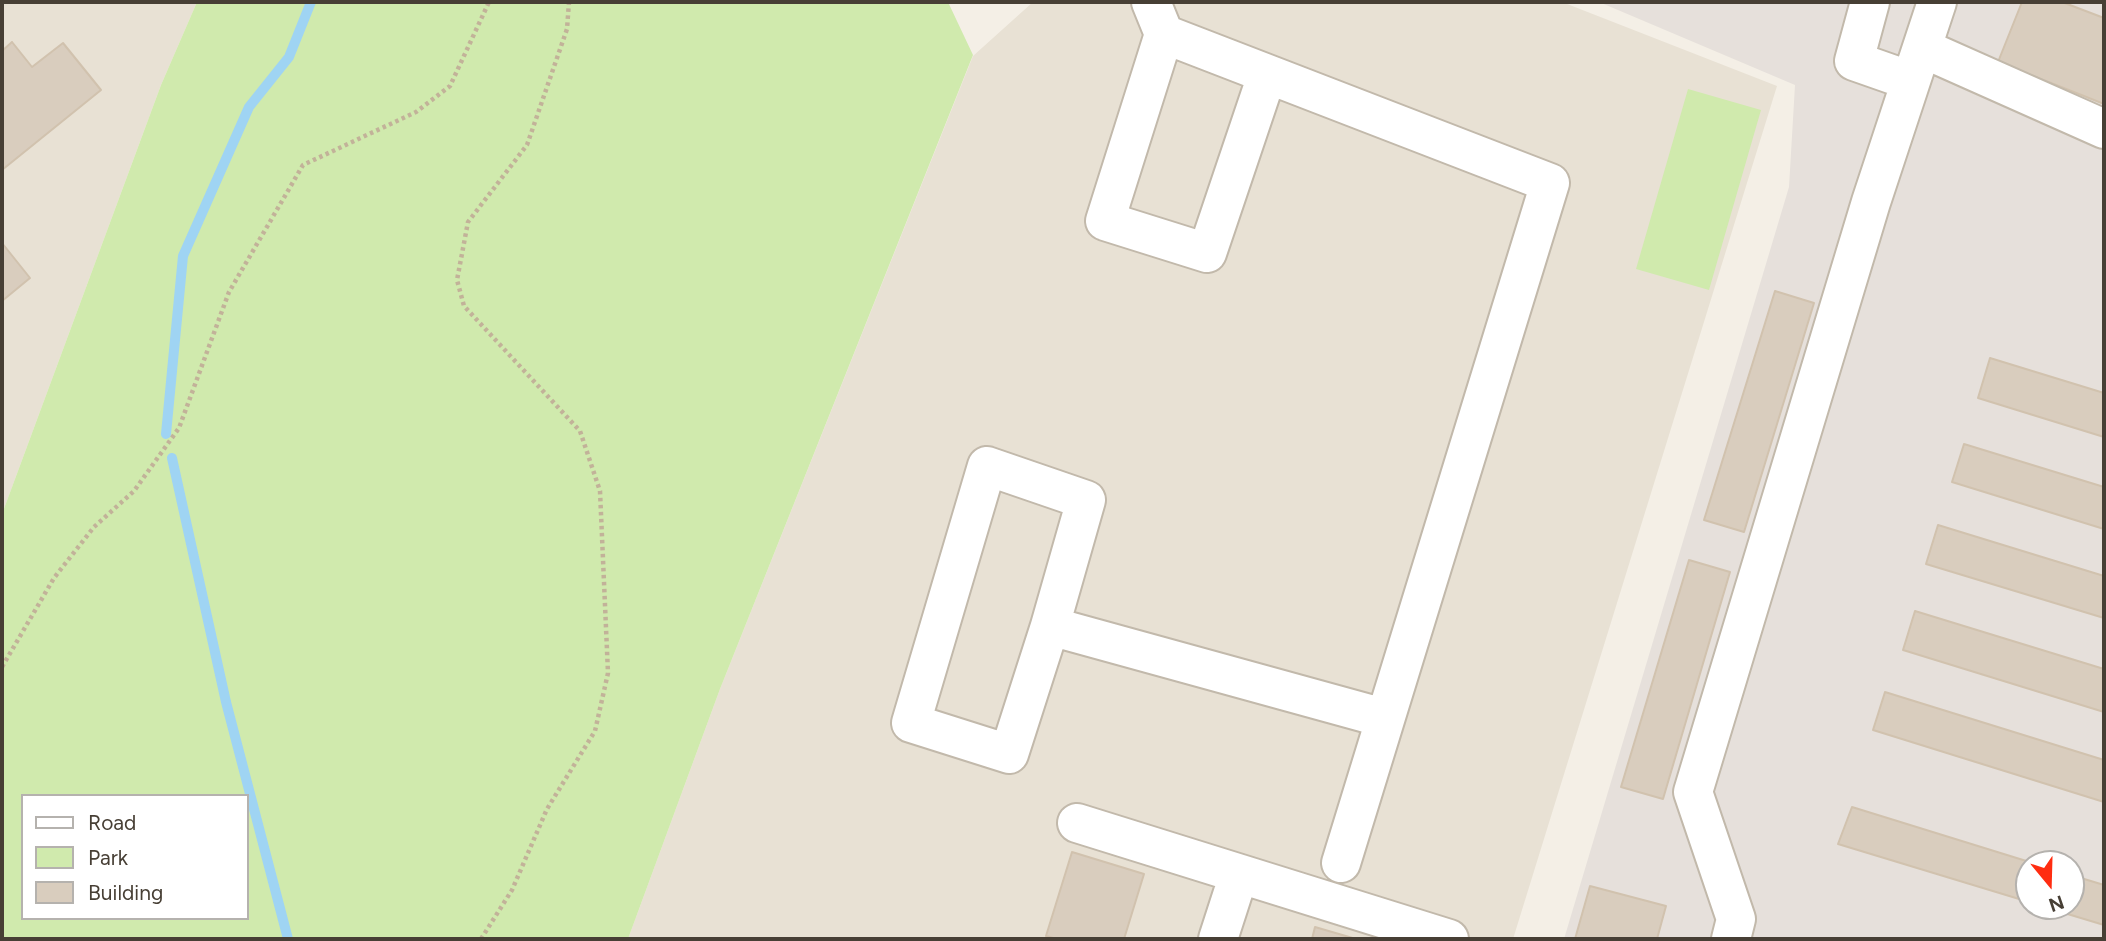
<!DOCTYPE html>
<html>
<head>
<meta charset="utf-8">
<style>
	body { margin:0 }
	#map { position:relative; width:2106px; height:941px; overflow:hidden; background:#f4efe6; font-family:Figtree,sans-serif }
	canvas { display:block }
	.frame { position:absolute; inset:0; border:4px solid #473f35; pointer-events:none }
	.legend { position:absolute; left:21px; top:794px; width:228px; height:126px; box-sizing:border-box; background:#fff; border:2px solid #b5b2ae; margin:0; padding:9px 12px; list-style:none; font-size:21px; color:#473f35 }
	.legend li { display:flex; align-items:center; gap:14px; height:35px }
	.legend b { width:35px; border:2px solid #b5b2ae }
	.north { position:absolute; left:2015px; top:850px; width:70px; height:70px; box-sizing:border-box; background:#fff; border:2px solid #b5b2ae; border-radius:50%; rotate:161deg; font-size:19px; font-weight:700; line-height:28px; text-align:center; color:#473f35 }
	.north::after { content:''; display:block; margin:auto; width:24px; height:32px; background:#ff2d11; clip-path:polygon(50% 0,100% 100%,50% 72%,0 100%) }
</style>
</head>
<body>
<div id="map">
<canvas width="2106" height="941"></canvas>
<div class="frame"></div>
<ul class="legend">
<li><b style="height:9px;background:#fff"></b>Road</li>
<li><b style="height:19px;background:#d0eaad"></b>Park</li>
<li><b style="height:19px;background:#d9cdbe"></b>Building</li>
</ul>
<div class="north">N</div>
</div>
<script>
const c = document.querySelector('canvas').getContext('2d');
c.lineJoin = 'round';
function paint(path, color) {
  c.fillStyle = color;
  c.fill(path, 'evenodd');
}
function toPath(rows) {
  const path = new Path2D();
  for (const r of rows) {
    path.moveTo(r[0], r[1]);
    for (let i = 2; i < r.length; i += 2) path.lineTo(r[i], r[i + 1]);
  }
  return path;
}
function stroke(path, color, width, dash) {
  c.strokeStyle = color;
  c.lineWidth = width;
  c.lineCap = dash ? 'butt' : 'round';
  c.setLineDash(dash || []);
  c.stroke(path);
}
paint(toPath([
	[2,2,197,2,161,85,2,514],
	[1033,2,1562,2,1777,86,1513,939,628,939,720,689,973,56]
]), '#e8e1d4');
paint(toPath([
	[1599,2,2104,2,2104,939,1564,939,1789,187,1795,85],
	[2029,864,2071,864,2071,906,2029,906]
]), '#e6e0db');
paint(toPath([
	[197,2,948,2,973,55,720,689,628,939,2,939,2,514,161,85],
	[23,796,247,796,247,918,23,918],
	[1688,89,1761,110,1709,290,1636,269]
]), '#d0eaad');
stroke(toPath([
	[166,434,183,256,249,107,289,57,311,2],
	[172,458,226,702,288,939]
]), '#9fd4f3', 10);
const building = toPath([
	[2022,2,2062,2,2104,18,2104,104,1998,62,2022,2],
	[12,42,32,67,63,43,101,90,2,170,2,51,12,42],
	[2,243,30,278,2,301,2,243],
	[1775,291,1814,303,1744,532,1704,520,1775,291],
	[1990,358,2104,393,2104,437,1978,398,1990,358],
	[1964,444,2104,487,2104,529,1952,482,1964,444],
	[1938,525,2104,576,2104,618,1926,564,1938,525],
	[1689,560,1730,572,1663,799,1621,787,1689,560],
	[1915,611,2104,669,2104,712,1903,650,1915,611],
	[1885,692,2104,760,2104,802,1873,730,1885,692],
	[1852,807,2036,864,2029,864,2029,902,1838,844,1852,807],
	[1072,852,1144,874,1124,939,1057,939,1046,936,1072,852],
	[2071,875,2104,885,2104,925,2041,906,2071,906,2071,875],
	[1590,886,1666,906,1657,939,1575,939,1590,886],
	[1315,927,1356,939,1312,939,1315,927]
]);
paint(building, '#d9cdbe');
stroke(building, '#d1c2ae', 2);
const minor = toPath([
	[1151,2,1164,34,1550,183,1341,863],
	[1870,2,1854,61,1911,81],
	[1164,34,1105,221,1207,253,1267,75],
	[1922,48,2104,129],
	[1050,626,1009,754,911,723,987,466,1086,500,1050,626,1384,718],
	[1077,823,1449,939],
	[1218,939,1239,874],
	[1731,939,1736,919,1693,792,1871,202,1937,2]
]);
stroke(minor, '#c2b9ab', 42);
stroke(toPath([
	[2,667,54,578,94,527,134,491,179,428,229,292,303,165,416,112,450,86,489,2],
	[481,939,512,890,547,809,595,731,608,673,600,491,580,431,464,306,457,280,468,222,527,145,567,29,569,2]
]), '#c2b299', 4.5, [3.5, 3.5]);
stroke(minor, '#fff', 38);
</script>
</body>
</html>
